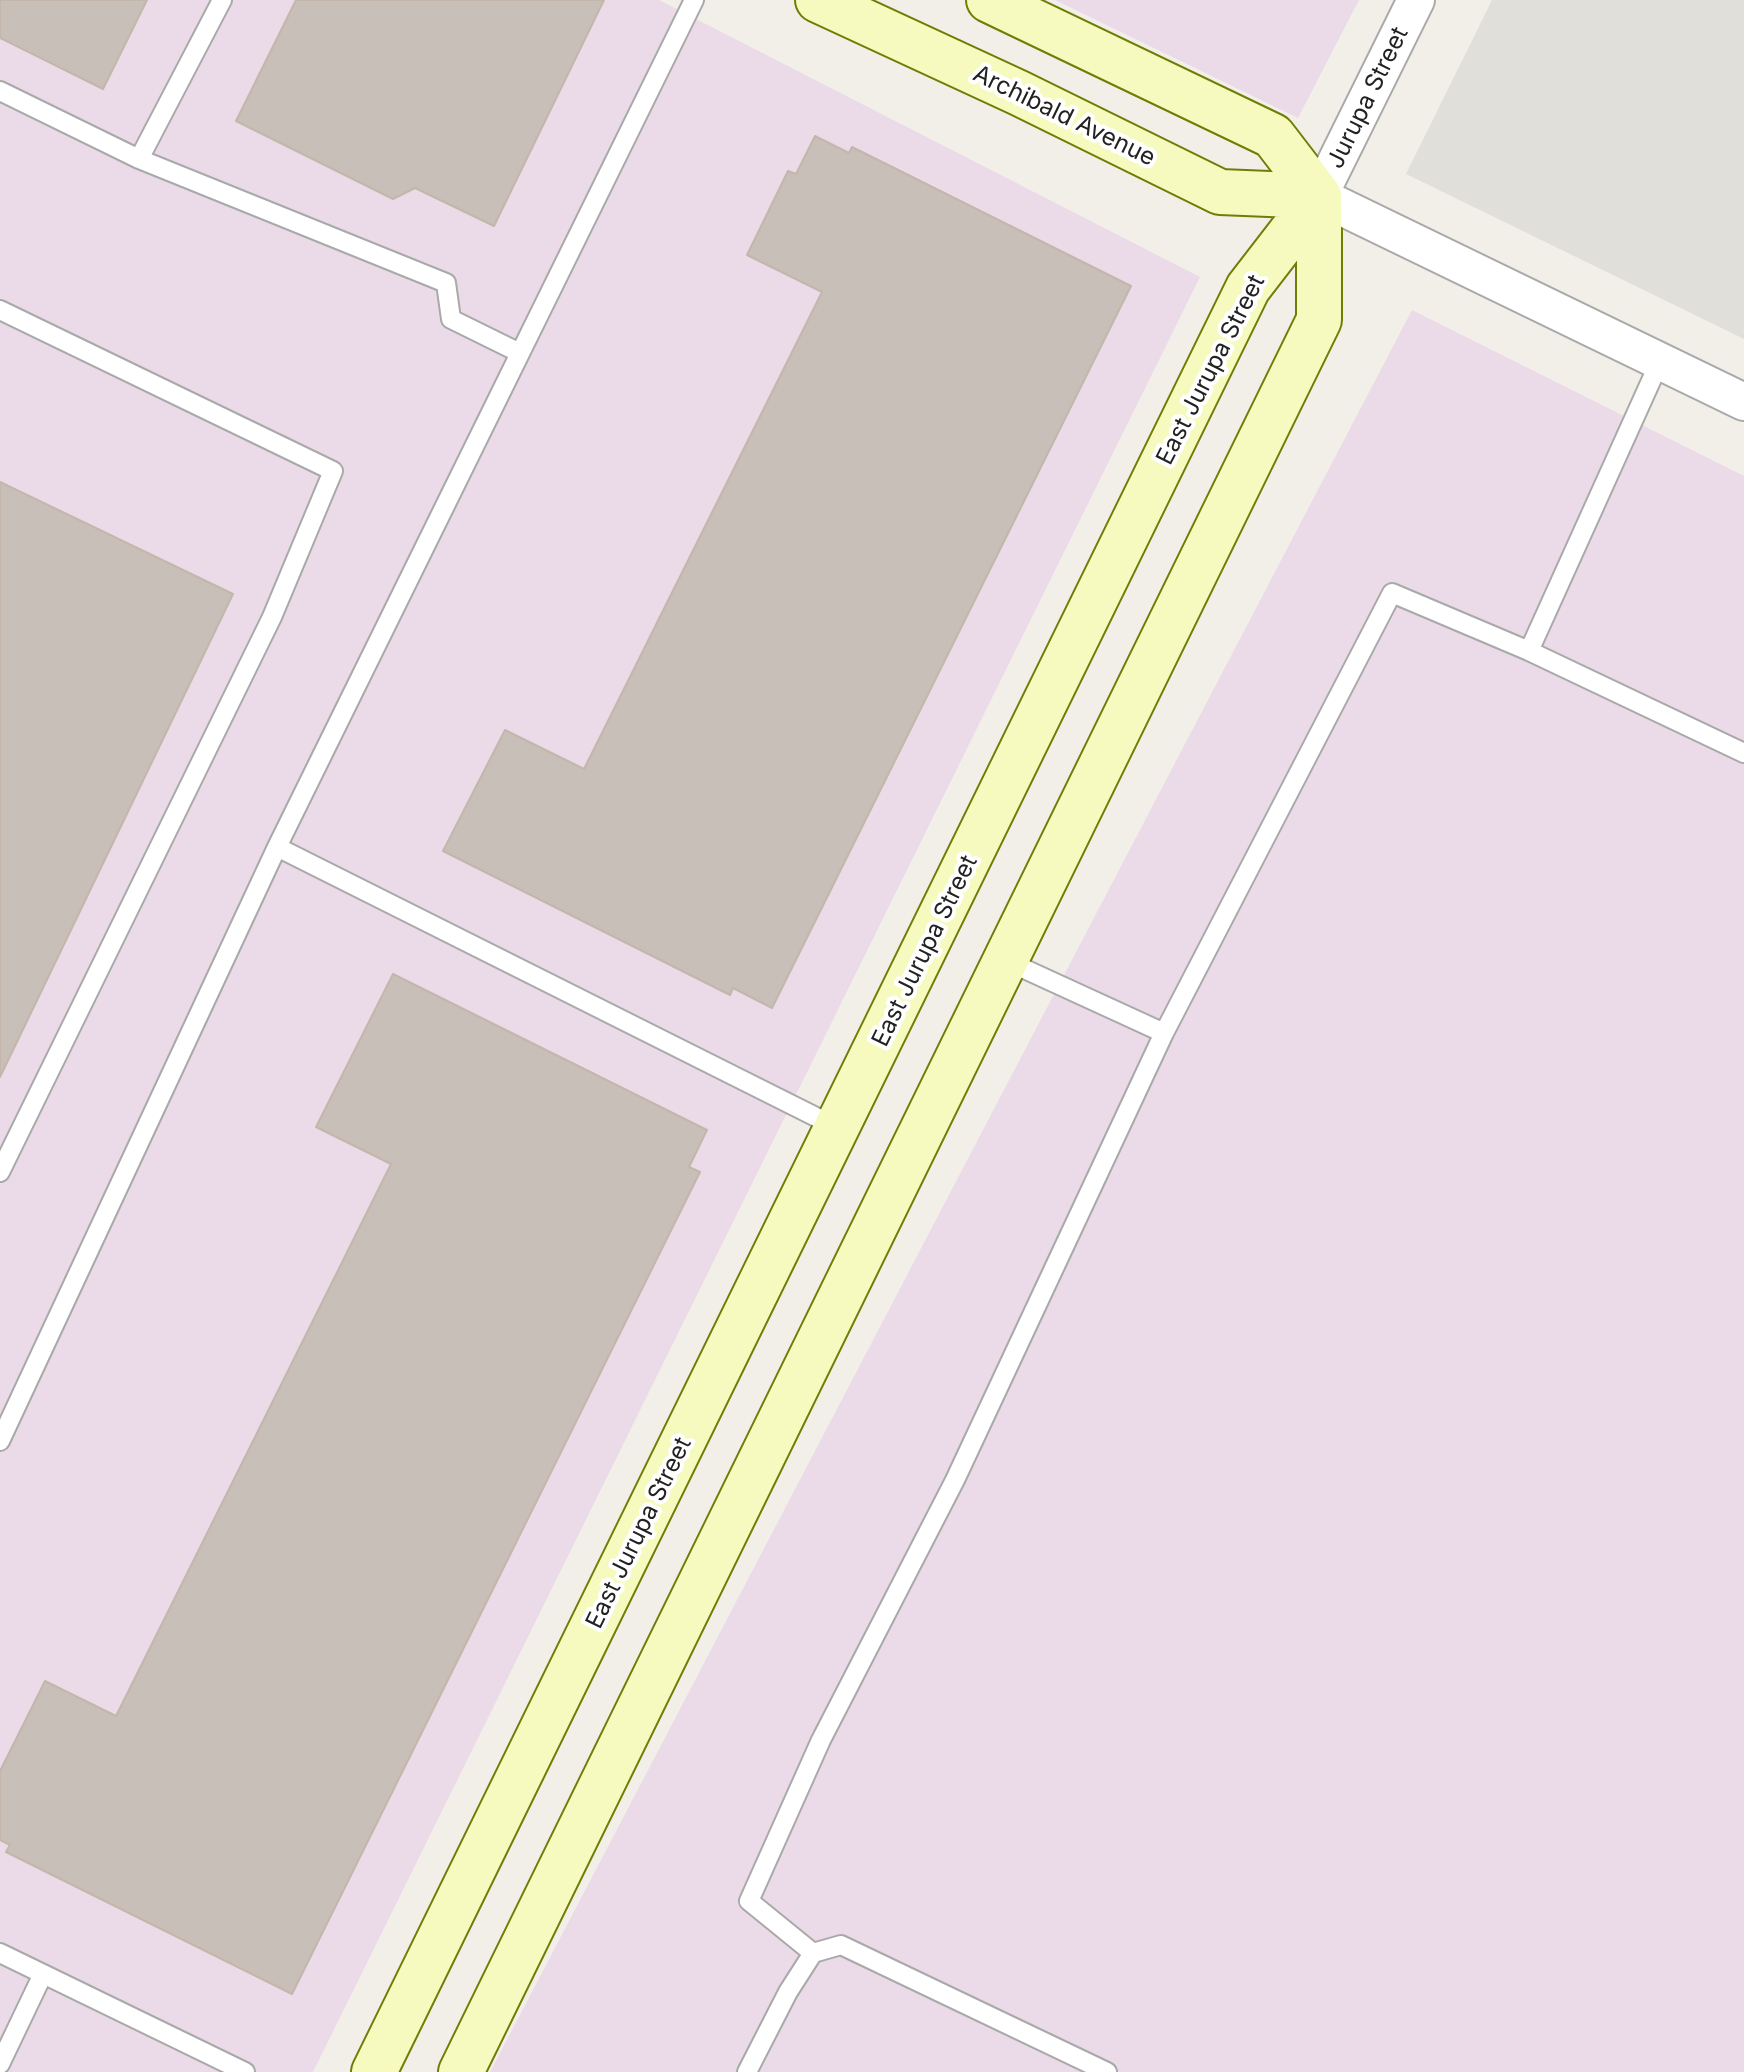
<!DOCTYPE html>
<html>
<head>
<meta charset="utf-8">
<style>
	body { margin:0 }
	canvas { display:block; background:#f2efe9 }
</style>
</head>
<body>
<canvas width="1744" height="2072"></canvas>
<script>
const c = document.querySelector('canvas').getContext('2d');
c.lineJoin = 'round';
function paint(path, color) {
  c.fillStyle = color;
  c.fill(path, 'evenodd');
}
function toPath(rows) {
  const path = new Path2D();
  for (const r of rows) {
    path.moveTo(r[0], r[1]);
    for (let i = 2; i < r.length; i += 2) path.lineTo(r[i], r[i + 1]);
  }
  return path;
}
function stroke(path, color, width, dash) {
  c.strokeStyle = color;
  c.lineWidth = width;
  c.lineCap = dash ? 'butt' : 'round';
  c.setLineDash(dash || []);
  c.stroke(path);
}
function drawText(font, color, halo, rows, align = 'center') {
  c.font = font + ' Inter,sans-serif';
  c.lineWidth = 8;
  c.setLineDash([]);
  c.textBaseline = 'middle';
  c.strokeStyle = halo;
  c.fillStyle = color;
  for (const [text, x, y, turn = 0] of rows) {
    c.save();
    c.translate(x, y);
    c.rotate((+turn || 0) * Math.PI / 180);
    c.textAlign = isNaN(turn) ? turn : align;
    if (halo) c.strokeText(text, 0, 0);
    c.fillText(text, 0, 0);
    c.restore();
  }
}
paint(toPath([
	[0,0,659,0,1200,277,313,2072,0,2072],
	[1055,0,1359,0,1298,118],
	[1412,310,1744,476,1744,2072,490,2072]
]), '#ebdbe8');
paint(toPath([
	[1492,0,1744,0,1744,339,1406,174]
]), '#e1dfda');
const building = toPath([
	[0,0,147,0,103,89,0,38,0,0],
	[296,0,604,0,494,226,415,188,393,199,236,121,296,0],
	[815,136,849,153,852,147,1131,286,772,1008,733,988,730,995,443,851,505,730,584,769,822,292,747,255,788,171,796,174,815,136],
	[0,482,233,594,0,1077,0,482],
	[393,974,707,1130,689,1167,700,1172,292,1994,6,1852,10,1845,0,1840,0,1771,45,1681,116,1716,391,1164,316,1127,393,974]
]);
paint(building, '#c7bfb8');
stroke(building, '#c4b6ab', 2);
const service = toPath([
	[0,91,139,159,446,283,451,319,520,353],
	[139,159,222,0],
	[0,310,333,471,272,617,0,1172],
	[1529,651,1744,753],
	[277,847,838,1128],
	[1007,961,1164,1033,1392,593,1529,651,1660,361],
	[0,1441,277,847,694,0],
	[0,1953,245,2072],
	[813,1953,749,1901,821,1740,955,1480,1164,1033],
	[0,2064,43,1974],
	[747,2072,788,1992,813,1953,841,1945,1107,2072]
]);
const minor = toPath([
	[1416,0,1319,196,1744,402]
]);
const secondary = toPath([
	[818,0,1019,93,1220,192,1319,196],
	[989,0,1273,136,1319,196],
	[374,2072,1248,288,1319,196],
	[461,2072,1319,320,1319,196]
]);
stroke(service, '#a9a9a9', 22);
stroke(minor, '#a9a9a9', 40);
stroke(secondary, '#707d05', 48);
stroke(service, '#fff', 18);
stroke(minor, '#fff', 36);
stroke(secondary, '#f7fabf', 44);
drawText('24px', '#222', '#fff', [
	["Jurupa Street",1368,98,-64],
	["Archibald Avenue",1064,116,26],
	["East Jurupa Street",1211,370,-63],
	["East Jurupa Street",925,951,-64],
	["East Jurupa Street",639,1533,-64]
]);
</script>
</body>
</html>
